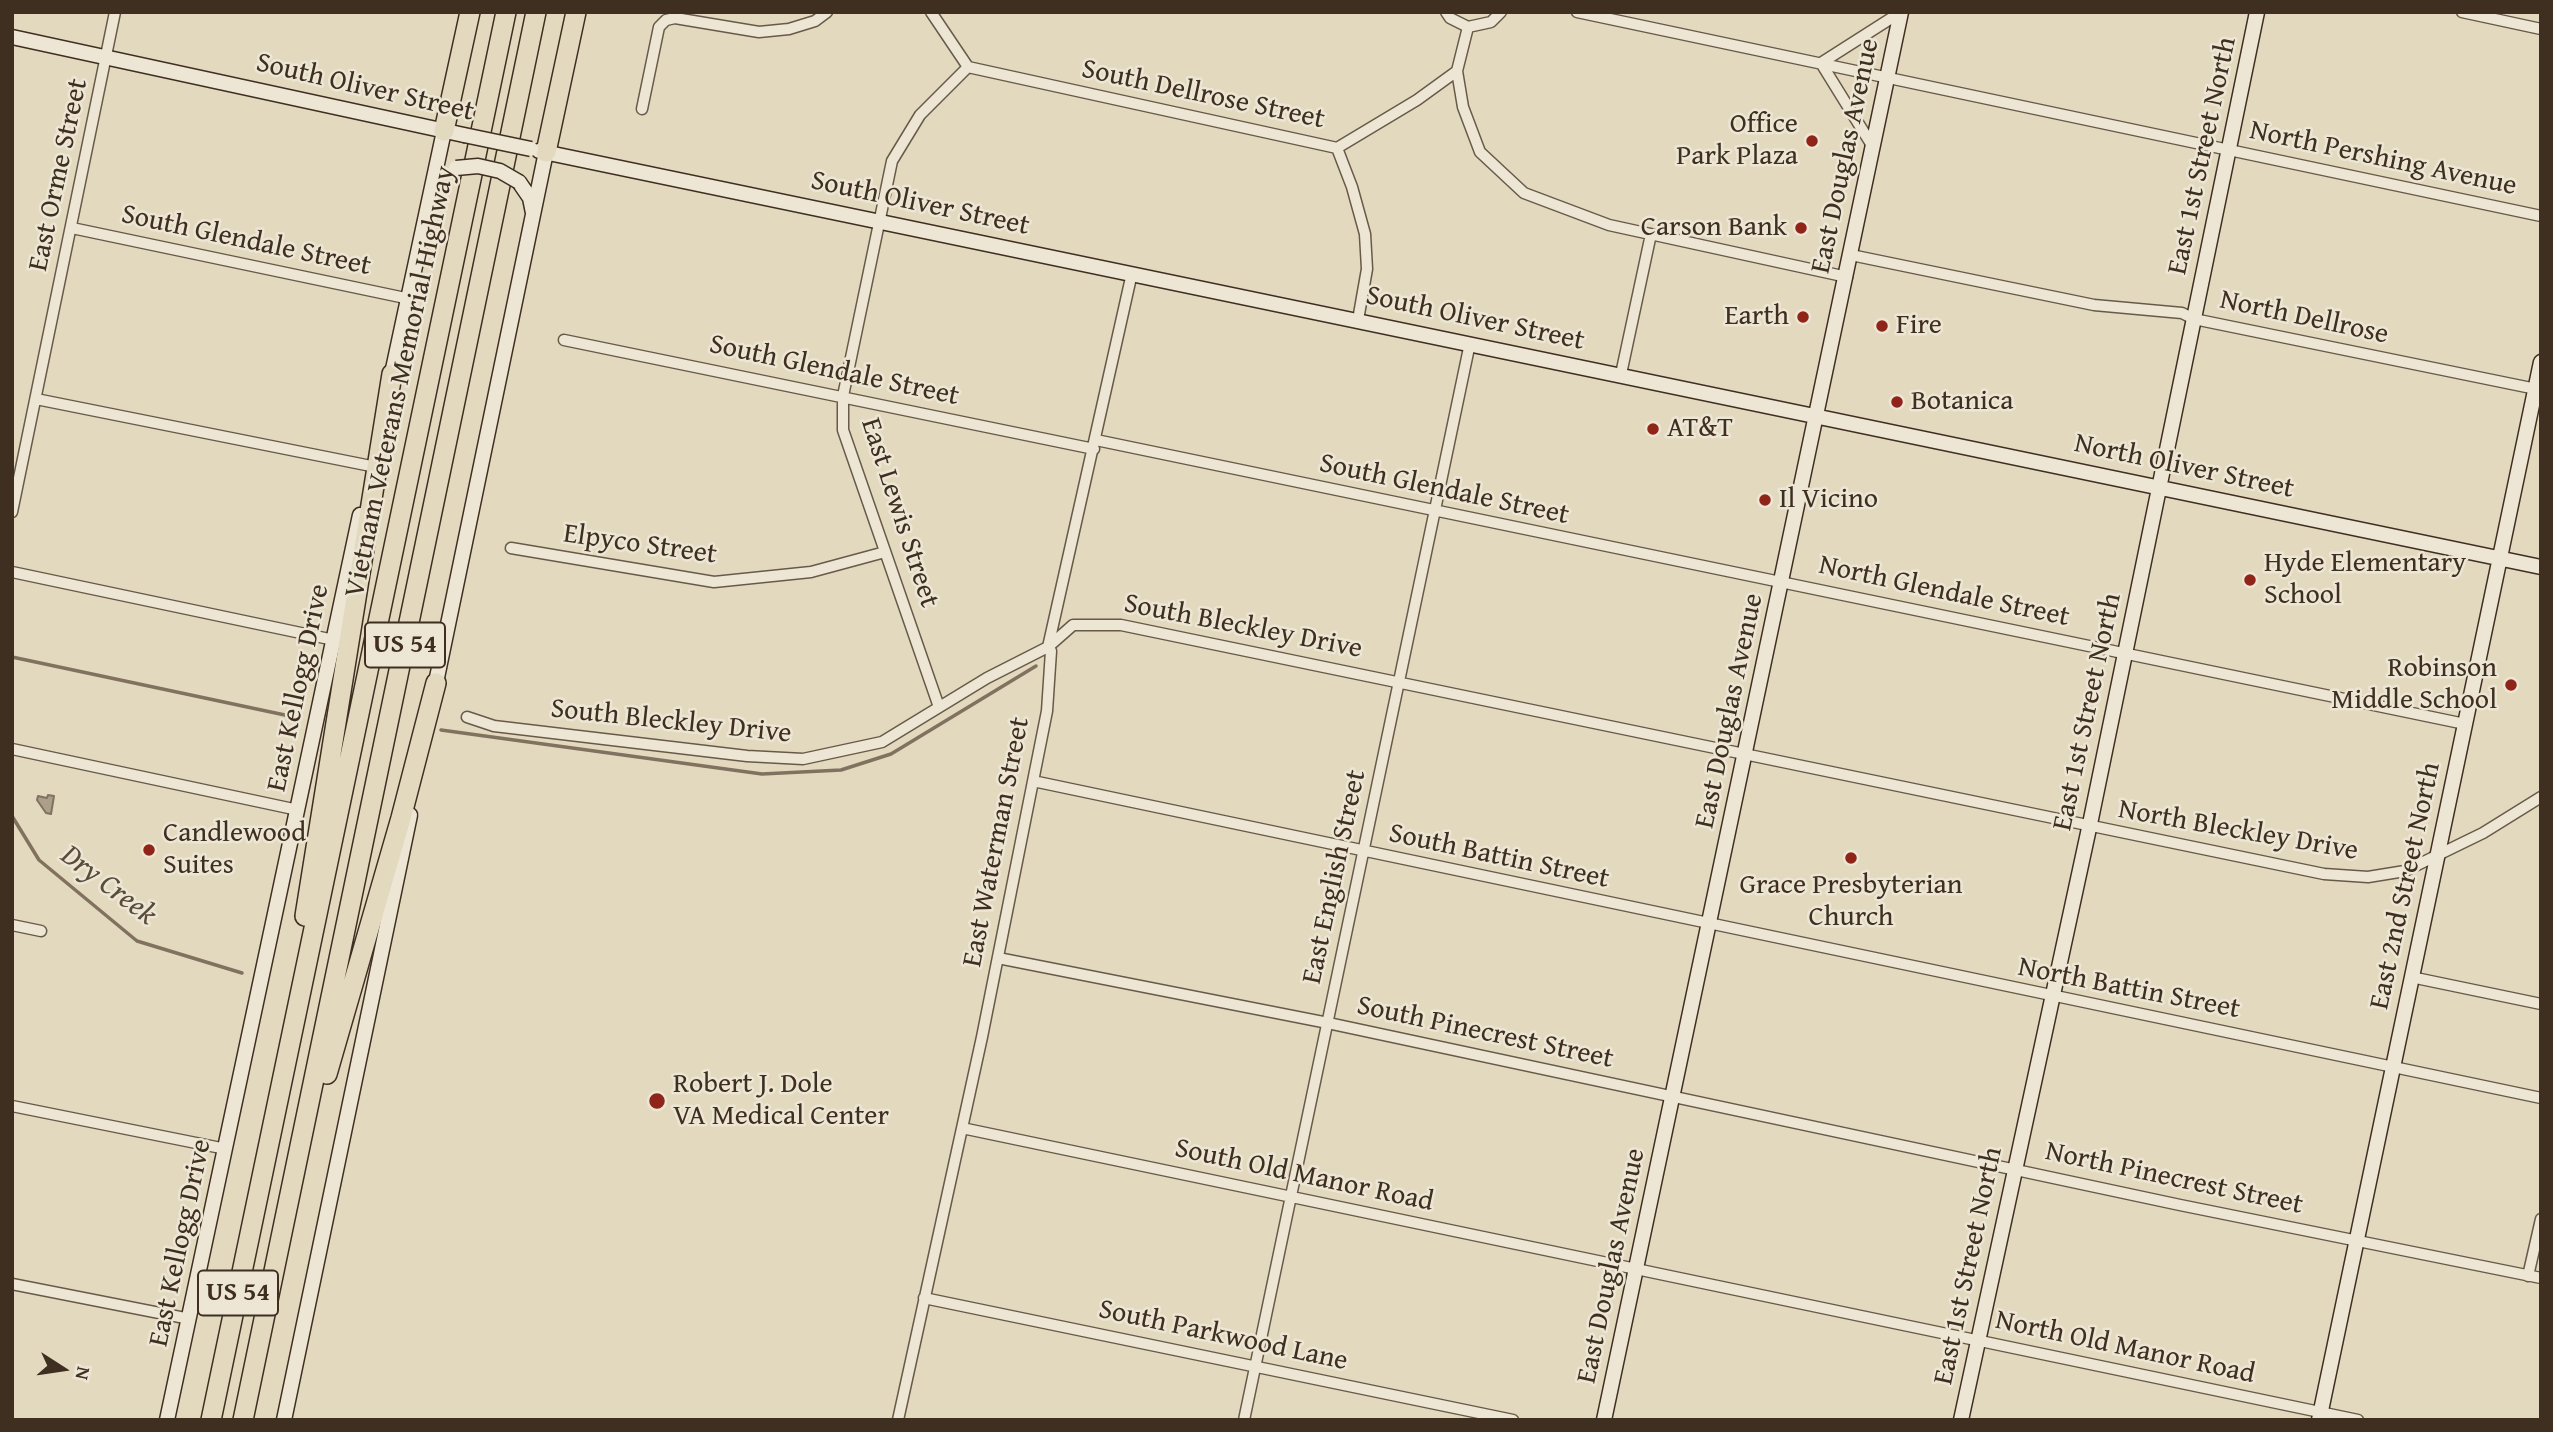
<!DOCTYPE html>
<html>
<head>
<meta charset="utf-8">
<style>
	body { margin:0 }
	#map { position:relative; width:2553px; height:1432px; overflow:hidden; background:#e3d9bf; font-family:"Gentium Book Plus",serif }
	canvas { display:block }
	.frame { position:absolute; inset:0; border:14px solid #3f2f21; pointer-events:none }
	.north { position:absolute; left:28px; top:1334px; width:70px; height:70px; -webkit-text-stroke:5px #ede6d5; paint-order:stroke; rotate:102deg; font-size:19px; font-weight:700; line-height:28px; text-align:center; color:#3f2f21 }
	.north::after { content:''; display:block; margin:auto; width:24px; height:32px; background:#3f2f21; clip-path:polygon(50% 0,100% 100%,50% 72%,0 100%) }
</style>
</head>
<body>
<div id="map">
<canvas width="2553" height="1432"></canvas>
<div class="frame"></div>
<div class="north">N</div>
</div>
<script>
const c = document.querySelector('canvas').getContext('2d');
c.lineJoin = 'round';
function paint(path, color) {
  c.fillStyle = color;
  c.fill(path, 'evenodd');
}
function toPath(rows) {
  const path = new Path2D();
  for (const r of rows) {
    path.moveTo(r[0], r[1]);
    for (let i = 2; i < r.length; i += 2) path.lineTo(r[i], r[i + 1]);
  }
  return path;
}
function stroke(path, color, width, dash) {
  c.strokeStyle = color;
  c.lineWidth = width;
  c.lineCap = dash ? 'butt' : 'round';
  c.setLineDash(dash || []);
  c.stroke(path);
}
function drawText(font, color, halo, rows, align = 'center') {
  c.font = font + ' "Gentium Book Plus",serif';
  c.lineWidth = 5;
  c.setLineDash([]);
  c.textBaseline = 'middle';
  c.strokeStyle = halo;
  c.fillStyle = color;
  for (const [text, x, y, turn = 0] of rows) {
    c.save();
    c.translate(x, y);
    c.rotate((+turn || 0) * Math.PI / 180);
    c.textAlign = isNaN(turn) ? turn : align;
    if (halo) c.strokeText(text, 0, 0);
    c.fillText(text, 0, 0);
    c.restore();
  }
}
const water = toPath([
	[48,795,54,796,51,814,46,813,37,800,38,796,47,798,48,795]
]);
paint(water, '#ab9f89');
stroke(water, '#80725f', 2);
stroke(toPath([
	[12,657,299,718],
	[441,730,762,774,841,770,891,754,1036,666],
	[12,816,39,860,137,941,242,973]
]), '#80725f', 3.5);
const street = toPath([
	[931,12,968,67,1337,148,1417,100,1457,71,1463,107,1480,152,1524,193,1609,225,1847,277],
	[1446,12,1450,18,1468,27,1491,22,1501,12],
	[1577,12,2541,216],
	[2462,12,2541,29],
	[1457,71,1468,27],
	[642,109,659,27,666,20,675,18,759,32,789,29,815,21,827,12],
	[1873,147,1821,63,1901,12],
	[1337,148,1352,187,1365,234,1367,269,1358,320],
	[72,228,410,299],
	[1851,255,2094,305,2182,313,2194,319,2541,390],
	[564,340,1094,449],
	[1621,374,1651,234],
	[36,399,371,466],
	[1096,440,2465,724],
	[12,512,115,12],
	[511,548,714,582,811,572,885,552],
	[12,572,334,640],
	[939,707,843,430,843,396,892,161,920,115,968,67],
	[467,717,494,726,747,756,803,759,882,742,987,678,1048,647,1073,625,1121,625,2324,874,2368,877,2405,871,2483,833,2541,797],
	[12,749,298,810],
	[1033,781,2541,1098],
	[12,925,41,931],
	[998,958,1328,1023,2180,1205,2541,1278],
	[2411,977,2541,1004],
	[12,1106,226,1149],
	[962,1128,2358,1420],
	[2528,1276,2541,1219],
	[12,1284,190,1319],
	[924,1298,1513,1420],
	[898,1420,982,1037,1047,711,1051,651,1048,647,1132,273],
	[1244,1420,1470,343]
]);
const secondary = toPath([
	[12,37,464,135],
	[539,151,2541,567],
	[519,182,530,198,533,213],
	[390,383,444,131],
	[434,692,546,152],
	[167,1420,360,515],
	[284,1420,410,815],
	[1604,1420,1901,12],
	[1961,1420,2091,819,2257,12],
	[2319,1420,2541,362]
]);
const highway = toPath([
	[444,131,470,12],
	[546,152,576,12],
	[305,916,392,374],
	[327,1074,401,818,436,683],
	[211,1420,506,12],
	[243,1420,536,12]
]);
stroke(street, '#685a48', 13);
stroke(secondary, '#3f2f21', 17);
stroke(highway, '#3f2f21', 22);
stroke(street, '#ede6d5', 10);
stroke(secondary, '#ede6d5', 14);
stroke(highway, '#e3d9bf', 19);
const secondaryBridge = toPath([
	[464,135,531,149],
	[456,168,478,166,500,171,519,182]
]);
stroke(secondaryBridge, '#3f2f21', 17, []);
stroke(secondaryBridge, '#ede6d5', 14);
for (const [x, y, r, color] of [
	[1812,141,7,"#8f2418"],
	[1801,228,7,"#8f2418"],
	[1803,317,7,"#8f2418"],
	[1882,326,7,"#8f2418"],
	[1897,402,7,"#8f2418"],
	[1653,429,7,"#8f2418"],
	[1765,500,7,"#8f2418"],
	[2250,580,7,"#8f2418"],
	[2511,685,7,"#8f2418"],
	[149,850,7,"#8f2418"],
	[1851,858,7,"#8f2418"],
	[657,1101,9,"#8f2418"]
]) {
  const dot = new Path2D();
  dot.arc(x, y, r, 0, 2 * Math.PI);
  c.fillStyle = color;
  c.fill(dot);
  stroke(dot, '#ede6d5', 2.5);
}
for (const [x, y, w] of [
	[405,645,80],
	[238,1293,80]
]) {
  const box = new Path2D();
  box.roundRect(x - w / 2, y - 22.5, w, 45, 5);
  c.fillStyle = '#ede6d5';
  c.fill(box);
  stroke(box, '#3f2f21', 2);
}
drawText('bold 26px', '#3f2f21', null, [
	["US 54",405,645],
	["US 54",238,1293]
]);
drawText('28px', '#3f2f21', '#ede6d5', [
	["South Oliver Street",365,88,13],
	["South Dellrose Street",1203,95,12],
	["East Douglas Avenue",1846,156,-78],
	["East 1st Street North",2203,156,-78],
	["North Pershing Avenue",2383,159,12],
	["East Orme Street",59,175,-78],
	["South Oliver Street",920,204,12],
	["South Glendale Street",246,241,12],
	["North Dellrose",2304,318,12],
	["South Oliver Street",1475,319,12],
	["South Glendale Street",834,371,12],
	["Vietnam Veterans Memorial Highway",401,382,-78],
	["North Oliver Street",2184,467,12],
	["South Glendale Street",1444,490,12],
	["East Lewis Street",899,513,72],
	["Elpyco Street",640,545,8],
	["North Glendale Street",1944,592,12],
	["South Bleckley Drive",1243,627,11],
	["East Kellogg Drive",299,688,-78],
	["East Douglas Avenue",1730,711,-78],
	["East 1st Street North",2088,712,-78],
	["South Bleckley Drive",671,722,6],
	["North Bleckley Drive",2238,831,10],
	["East Waterman Street",997,842,-79],
	["South Battin Street",1499,857,12],
	["East English Street",1335,877,-78],
	["East 2nd Street North",2406,886,-78],
	["North Battin Street",2129,989,11],
	["South Pinecrest Street",1485,1033,12],
	["South Old Manor Road",1304,1176,12],
	["North Pinecrest Street",2174,1179,12],
	["East Kellogg Drive",181,1243,-78],
	["East Douglas Avenue",1612,1266,-78],
	["East 1st Street North",1969,1266,-78],
	["South Parkwood Lane",1223,1336,12],
	["North Old Manor Road",2125,1348,12]
]);
drawText('28px', '#3f2f21', '#ede6d5', [
	["Office",1798,125,"right"],
	["Park Plaza",1798,157,"right"],
	["Carson Bank",1787,228,"right"],
	["Earth",1789,317,"right"],
	["Fire",1896,326],
	["Botanica",1911,402],
	["AT&T",1667,429],
	["Il Vicino",1779,500],
	["Hyde Elementary",2264,564],
	["School",2264,596],
	["Robinson",2497,669,"right"],
	["Middle School",2497,701,"right"],
	["Candlewood",163,834],
	["Suites",163,866],
	["Grace Presbyterian",1851,886,"center"],
	["Church",1851,918,"center"],
	["Robert J. Dole",673,1085],
	["VA Medical Center",673,1117]
], 'left');
drawText('italic 30px', '#5a4b3b', '#ede6d5', [
	["Dry Creek",108,886,37]
]);
</script>
</body>
</html>
